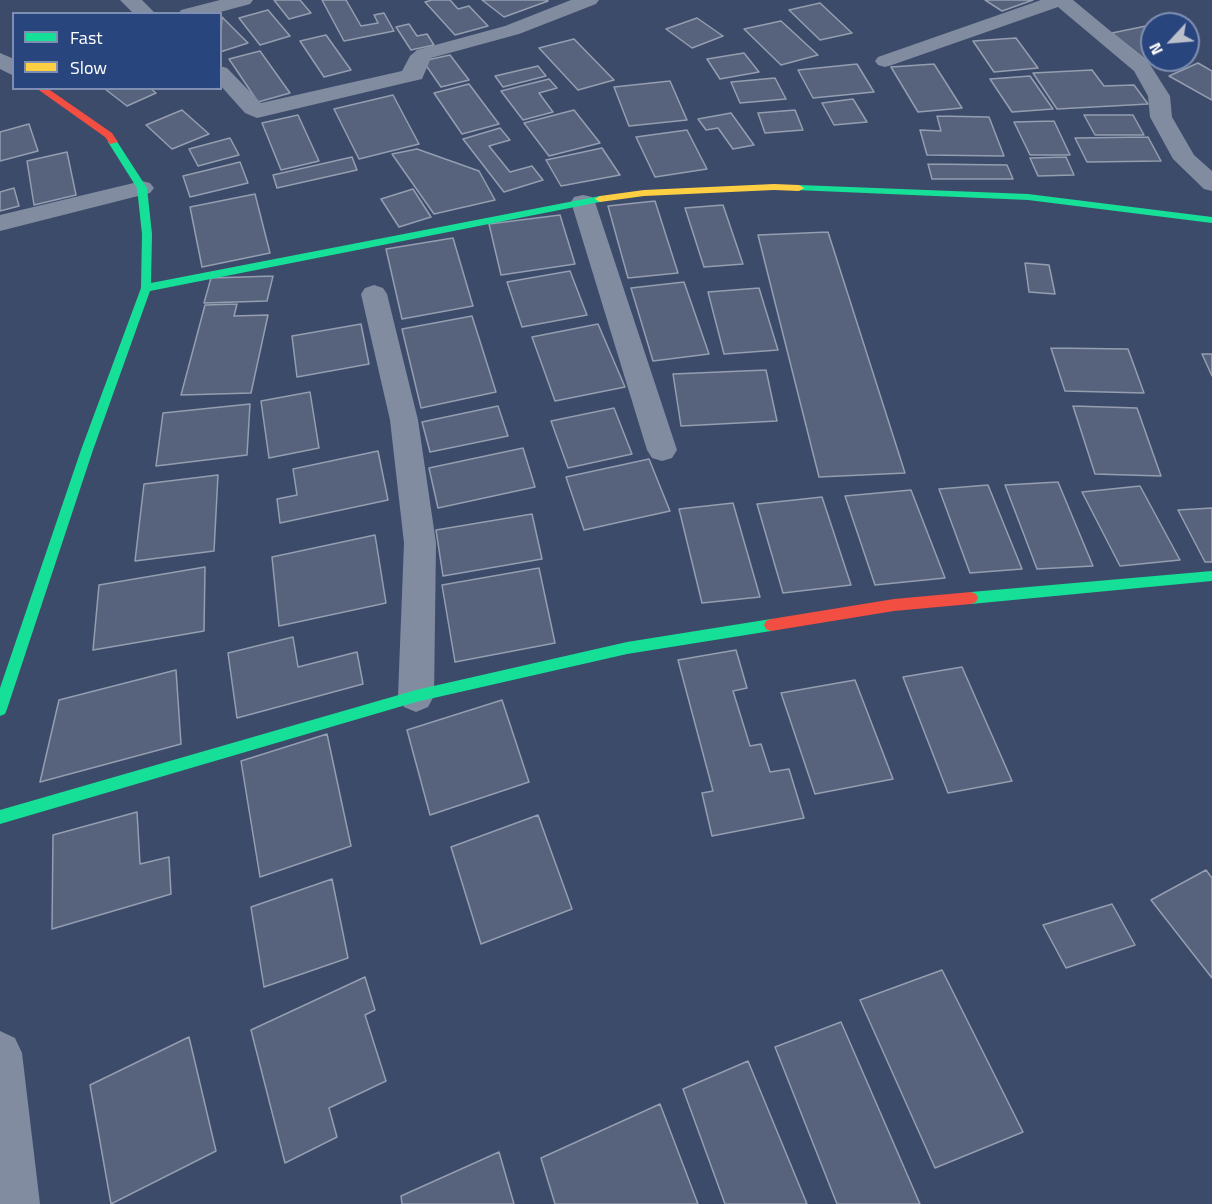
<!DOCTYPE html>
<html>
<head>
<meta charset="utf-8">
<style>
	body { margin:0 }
	#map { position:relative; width:1212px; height:1204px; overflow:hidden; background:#3d4b6a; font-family:"Titillium Web",sans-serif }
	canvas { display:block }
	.legend { position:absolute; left:12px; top:12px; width:210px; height:78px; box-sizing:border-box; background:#29457e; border:2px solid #7f8fb2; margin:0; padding:8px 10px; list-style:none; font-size:18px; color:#fff }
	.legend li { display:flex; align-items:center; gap:12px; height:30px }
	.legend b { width:30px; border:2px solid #7f8fb2 }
	.north { position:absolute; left:1140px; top:12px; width:60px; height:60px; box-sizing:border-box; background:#29457e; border:2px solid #7f8fb2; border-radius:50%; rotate:244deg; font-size:16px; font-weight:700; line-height:24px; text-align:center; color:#fff }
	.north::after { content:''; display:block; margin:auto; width:21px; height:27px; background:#bbc0cb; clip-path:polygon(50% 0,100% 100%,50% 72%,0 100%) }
</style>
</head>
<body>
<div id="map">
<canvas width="1212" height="1204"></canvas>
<ul class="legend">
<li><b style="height:8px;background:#16e098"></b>Fast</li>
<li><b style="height:8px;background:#ffcf43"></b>Slow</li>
</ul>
<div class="north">N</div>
</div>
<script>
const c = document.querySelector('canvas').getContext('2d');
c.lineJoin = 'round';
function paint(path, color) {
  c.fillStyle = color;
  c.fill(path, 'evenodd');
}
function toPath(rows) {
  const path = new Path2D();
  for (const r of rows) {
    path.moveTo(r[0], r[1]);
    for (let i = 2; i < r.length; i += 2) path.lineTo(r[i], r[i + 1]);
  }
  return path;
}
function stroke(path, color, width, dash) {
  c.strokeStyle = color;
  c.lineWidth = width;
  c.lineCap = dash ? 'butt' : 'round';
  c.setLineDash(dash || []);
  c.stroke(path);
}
const building = toPath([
	[274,0,300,0,311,13,289,19,274,0],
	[322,0,346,0,361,26,378,23,374,15,384,13,394,31,344,41,322,0],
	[432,0,450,0,458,9,469,6,488,26,455,35,425,2,432,0],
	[482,0,546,0,548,1,504,17,482,0],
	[985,0,1033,0,1002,11,985,0],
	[820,3,852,33,820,40,789,10,820,3],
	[268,10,290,36,260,45,239,18,268,10],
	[222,17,248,43,220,52,222,17],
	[697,18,723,36,692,48,666,29,697,18],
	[781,21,818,55,781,65,744,29,781,21],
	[409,24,417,36,427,34,434,45,411,50,396,27,409,24],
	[1146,26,1152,30,1153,60,1147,61,1112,33,1146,26],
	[326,35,351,70,324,77,300,41,326,35],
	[1016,38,1038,68,994,72,973,41,1016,38],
	[574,39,614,80,578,90,539,48,574,39],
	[260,51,290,93,258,102,229,59,260,51],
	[744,53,759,72,720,79,707,59,744,53],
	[450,55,469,80,441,87,423,61,450,55],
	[1198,63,1212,71,1212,100,1169,76,1198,63],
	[857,64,874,92,813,98,798,70,857,64],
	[934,64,962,108,918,112,891,67,934,64],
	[538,66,546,76,503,87,495,76,538,66],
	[1092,70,1104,86,1134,85,1148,104,1057,109,1033,73,1092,70],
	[1030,76,1053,109,1012,112,990,79,1030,76],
	[775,78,786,99,740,103,731,82,775,78],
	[549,79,557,88,539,93,553,112,523,120,501,91,549,79],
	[670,81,687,120,629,126,614,87,670,81],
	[469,84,499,124,462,134,434,93,469,84],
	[150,88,156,93,127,106,105,89,150,88],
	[393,95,419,144,359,159,334,109,393,95],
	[853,99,867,122,834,125,822,103,853,99],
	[182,110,209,134,172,149,146,125,182,110],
	[574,110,600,143,549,156,524,123,574,110],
	[795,110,803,130,765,133,758,113,795,110],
	[731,113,754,145,733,149,718,128,706,130,698,119,731,113],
	[298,115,319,161,281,170,262,123,298,115],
	[1084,115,1133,115,1144,135,1095,135,1084,115],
	[937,116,989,117,1004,156,927,155,920,130,941,131,937,116],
	[1054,121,1070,155,1030,155,1014,122,1054,121],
	[29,124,38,151,0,161,0,132,29,124],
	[500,128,510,140,489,146,510,172,532,166,543,180,504,192,463,139,500,128],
	[687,130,707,169,655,177,636,137,687,130],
	[1148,137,1161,161,1087,162,1075,138,1148,137],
	[230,138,239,155,198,166,189,149,230,138],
	[602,148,620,175,561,186,546,160,602,148],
	[417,149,479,171,495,200,434,214,392,154,417,149],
	[67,152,76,195,34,205,27,161,67,152],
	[352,157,357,170,277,188,273,175,352,157],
	[1066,157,1074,175,1038,176,1030,158,1066,157],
	[240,162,248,183,190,197,183,176,240,162],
	[928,164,1007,165,1013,179,932,179,928,164],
	[14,188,19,206,0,211,0,192,14,188],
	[413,189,431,217,399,227,381,199,413,189],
	[255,194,270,253,202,267,190,207,255,194],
	[655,201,678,273,628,278,608,206,655,201],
	[723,205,743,264,704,267,685,208,723,205],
	[560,215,575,264,501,275,489,224,560,215],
	[828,232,905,473,819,477,758,235,828,232],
	[453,238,473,306,402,319,386,249,453,238],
	[1025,263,1049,265,1055,294,1029,292,1025,263],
	[570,271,587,315,522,327,507,282,570,271],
	[273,276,267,301,204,303,211,278,273,276],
	[684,282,709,354,653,361,631,288,684,282],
	[759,288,778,350,724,354,708,292,759,288],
	[237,304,234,316,268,315,251,393,181,395,205,305,237,304],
	[472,316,496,392,421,408,402,329,472,316],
	[361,324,369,364,297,377,292,336,361,324],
	[598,324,625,387,555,401,532,337,598,324],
	[1051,348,1128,349,1144,393,1065,391,1051,348],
	[1202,354,1212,354,1212,376,1202,354],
	[766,370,777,421,681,426,673,374,766,370],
	[310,392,319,448,269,458,261,401,310,392],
	[250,404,247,455,156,466,163,413,250,404],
	[498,406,508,436,430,452,422,422,498,406],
	[1073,406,1137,408,1161,476,1095,474,1073,406],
	[614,408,632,454,568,468,551,421,614,408],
	[523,448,535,487,438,508,429,468,523,448],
	[378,451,388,500,280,523,277,499,297,495,293,469,378,451],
	[649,459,670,511,584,530,566,477,649,459],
	[218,475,214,551,135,561,144,484,218,475],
	[1058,482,1093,566,1037,569,1005,485,1058,482],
	[988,485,1022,569,970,573,939,489,988,485],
	[1140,486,1180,560,1120,566,1082,492,1140,486],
	[911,490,945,578,875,585,845,496,911,490],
	[822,497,851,585,783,593,757,504,822,497],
	[733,503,760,597,702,603,679,509,733,503],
	[1212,508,1212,562,1205,562,1178,510,1212,508],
	[532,514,542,559,443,576,436,530,532,514],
	[375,535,386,603,279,626,272,557,375,535],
	[205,567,204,631,93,650,99,585,205,567],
	[539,568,555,643,455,662,442,585,539,568],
	[293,637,298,667,357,652,363,684,237,718,228,653,293,637],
	[736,650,747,688,733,691,750,746,761,744,770,772,789,769,804,818,712,836,702,793,713,791,678,660,736,650],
	[962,667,1012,781,948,793,903,677,962,667],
	[176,670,181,744,40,782,59,700,176,670],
	[855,680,893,779,815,794,781,693,855,680],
	[502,700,529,782,430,815,407,730,502,700],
	[327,734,351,846,260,877,241,761,327,734],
	[137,812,140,864,169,857,171,894,52,929,53,835,137,812],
	[538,815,572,909,481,944,451,847,538,815],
	[1206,870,1212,878,1212,978,1151,900,1206,870],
	[332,879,348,958,264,987,251,907,332,879],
	[1112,904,1135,945,1066,968,1043,925,1112,904],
	[942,970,1023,1132,935,1168,860,1000,942,970],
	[365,977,375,1010,365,1015,386,1081,329,1108,337,1137,285,1163,251,1030,365,977],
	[841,1022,920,1204,837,1204,775,1047,841,1022],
	[189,1037,216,1151,111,1204,90,1085,189,1037],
	[748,1061,807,1204,725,1204,683,1089,748,1061],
	[660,1104,698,1204,555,1204,541,1158,660,1104],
	[499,1152,514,1204,402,1204,401,1196,499,1152]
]);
paint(building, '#57637c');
stroke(building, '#959eb0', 1.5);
paint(toPath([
	[120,0,142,0,156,14,134,14,120,0],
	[220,0,253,0,250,4,213,14,178,14,181,10,220,0],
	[571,0,599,0,596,4,519,34,431,58,422,79,409,82,257,118,245,113,220,85,220,66,227,68,261,103,402,71,410,56,417,50,505,26,571,0],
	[1041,0,1073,0,1149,63,1170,96,1172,117,1194,155,1212,171,1212,191,1204,189,1173,159,1150,117,1148,96,1134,71,1058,7,892,65,885,67,878,65,875,61,878,57,1041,0],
	[0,53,14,59,14,76,0,69,0,53],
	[142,181,150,183,154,188,150,193,0,231,0,215,142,181],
	[583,195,592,197,595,202,677,450,672,458,662,461,652,458,647,450,571,202,574,197,583,195],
	[374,285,383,288,387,294,418,420,436,543,434,696,428,707,416,712,404,707,398,696,404,543,390,420,361,294,365,288,374,285],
	[0,1031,15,1038,22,1053,40,1204,0,1204,0,1031]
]), '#828ca1');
paint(toPath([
	[110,140,116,140,147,188,152,234,151,283,600,196,605,199,600,202,150,291,93,450,7,709,5,714,0,716,0,688,81,450,141,288,142,234,137,188,108,142,110,140],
	[799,185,1028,194,1212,217,1212,223,1028,200,796,190,794,188,799,185],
	[1212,571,1212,581,971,604,966,602,964,598,966,594,971,592,1212,571],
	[771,619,776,621,778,625,776,629,771,631,627,654,416,702,0,824,0,810,416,690,627,642,771,619]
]), '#16e098');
paint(toPath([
	[774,184,799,185,804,188,799,191,774,190,644,196,600,202,595,199,600,196,644,190,774,184]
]), '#ffcf43');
paint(toPath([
	[36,88,47,88,112,133,118,142,110,144,105,137,36,88],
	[971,592,976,594,978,598,976,602,971,604,894,611,771,631,766,629,764,625,766,621,771,619,894,599,971,592]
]), '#f24e42');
</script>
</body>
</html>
